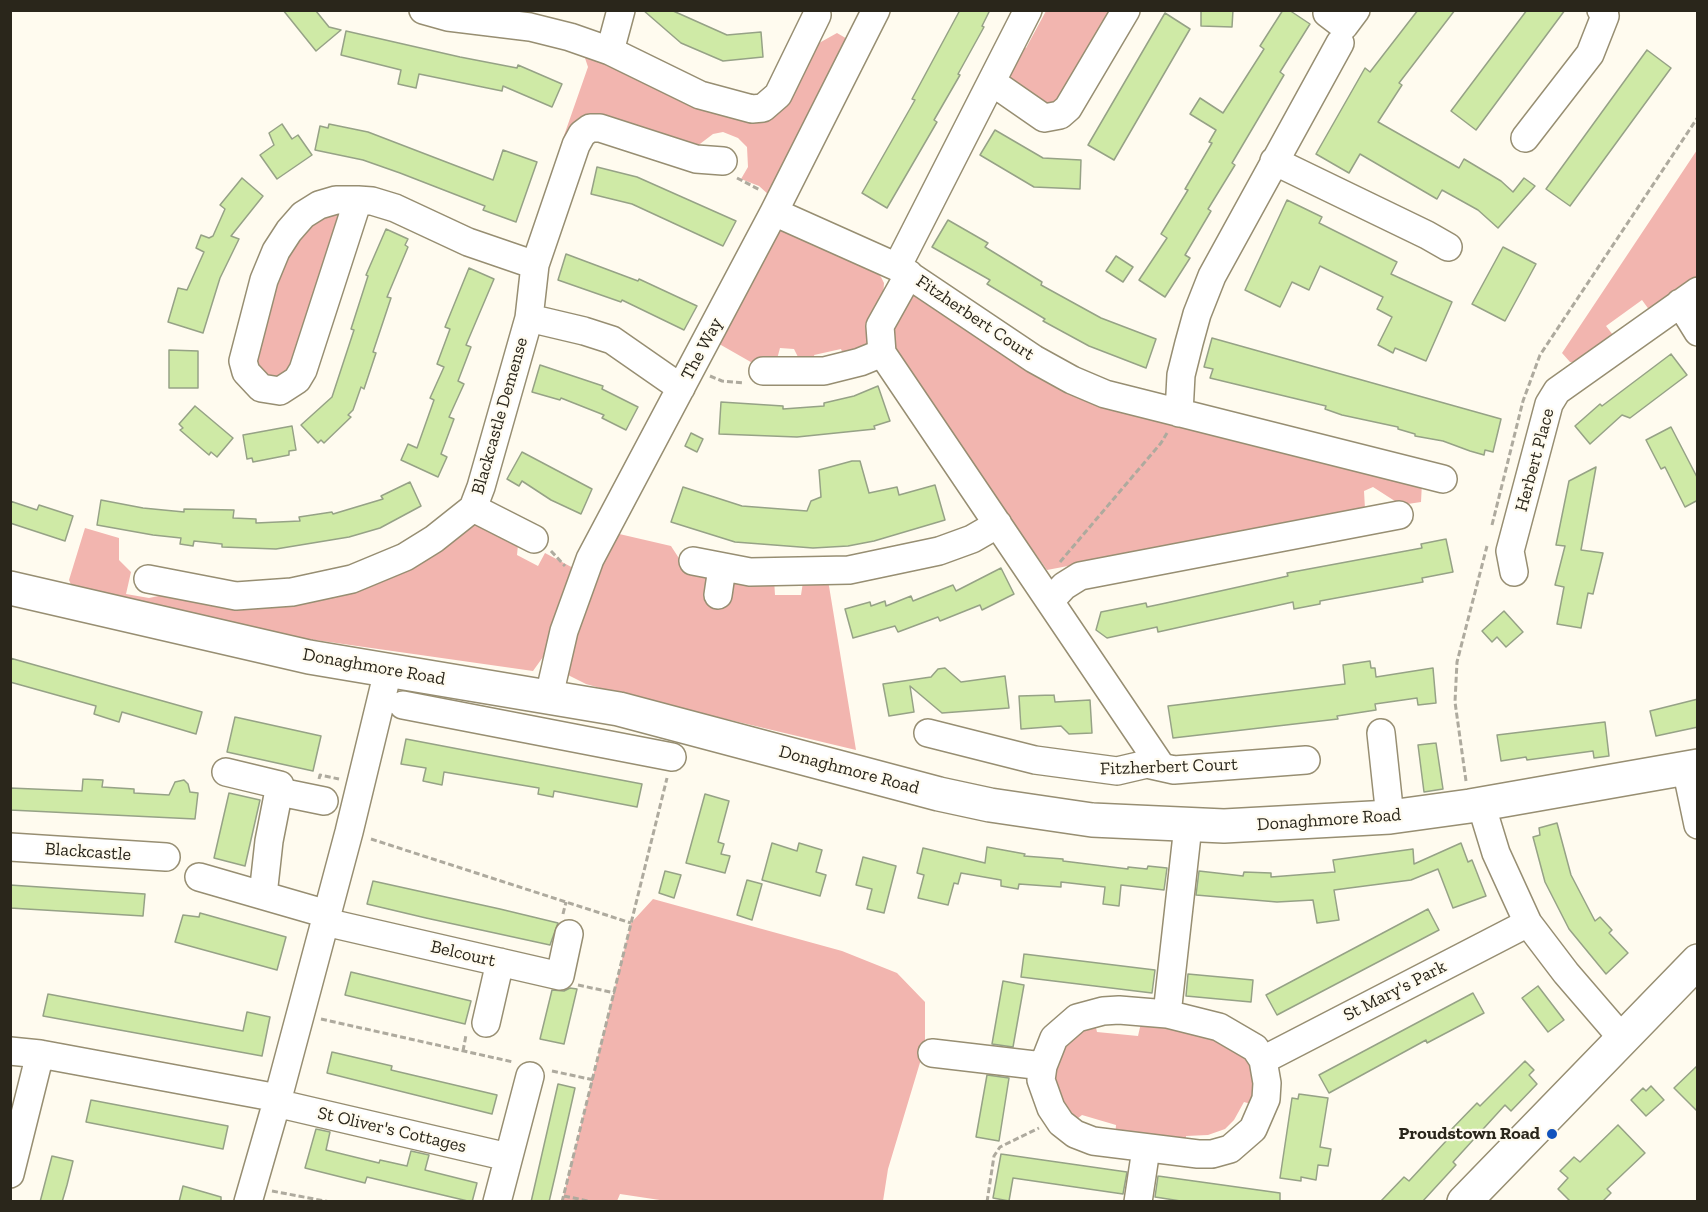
<!DOCTYPE html>
<html>
<head>
<meta charset="utf-8">
<style>
	body { margin:0 }
	#map { position:relative; width:1708px; height:1212px; overflow:hidden; background:#fffbef; font-family:"Zilla Slab",serif }
	canvas { display:block }
	.frame { position:absolute; inset:0; border:12px solid #2a261b; pointer-events:none }
</style>
</head>
<body>
<div id="map">
<canvas width="1708" height="1212"></canvas>
<div class="frame"></div>
</div>
<script>
const c = document.querySelector('canvas').getContext('2d');
c.lineJoin = 'round';
function paint(path, color) {
  c.fillStyle = color;
  c.fill(path, 'evenodd');
}
function toPath(rows) {
  const path = new Path2D();
  for (const r of rows) {
    path.moveTo(r[0], r[1]);
    for (let i = 2; i < r.length; i += 2) path.lineTo(r[i], r[i + 1]);
  }
  return path;
}
function stroke(path, color, width, dash) {
  c.strokeStyle = color;
  c.lineWidth = width;
  c.lineCap = dash ? 'butt' : 'round';
  c.setLineDash(dash || []);
  c.stroke(path);
}
function drawText(font, color, halo, rows, align = 'center') {
  c.font = font + ' "Zilla Slab",serif';
  c.lineWidth = 4.5;
  c.setLineDash([]);
  c.textBaseline = 'middle';
  c.strokeStyle = halo;
  c.fillStyle = color;
  for (const [text, x, y, turn = 0] of rows) {
    c.save();
    c.translate(x, y);
    c.rotate((+turn || 0) * Math.PI / 180);
    c.textAlign = isNaN(turn) ? turn : align;
    if (halo) c.strokeText(text, 0, 0);
    c.fillText(text, 0, 0);
    c.restore();
  }
}
paint(toPath([
	[1046,11,1115,11,1054,109,1002,79,1019,45,1026,48],
	[837,33,849,40,769,195,759,186,741,179,748,167,747,147,738,138,723,132,713,134,692,150,617,123,566,147,560,147,588,67,585,58,573,52,577,48,746,115,812,47],
	[1697,150,1697,277,1650,311,1642,300,1606,326,1613,335,1577,362,1570,362,1562,353],
	[344,209,291,374,269,381,251,356,273,276,311,218],
	[781,231,792,231,873,267,881,277,884,283,883,297,867,347,844,357,841,349,814,355,816,363,798,357,794,349,780,348,777,359,756,365,714,341,770,238],
	[914,294,1052,383,1422,483,1421,502,1401,505,1373,487,1364,491,1365,509,1047,570,890,350,889,335,900,307],
	[470,520,518,545,517,555,538,566,545,553,577,570,543,657,533,671,287,636,73,589,69,580,85,528,119,538,119,560,131,572,126,594,149,598,168,594,277,604],
	[615,533,671,546,684,566,729,582,774,579,775,595,801,595,803,582,828,580,856,750,621,694,586,684,568,675,562,665,567,650],
	[653,899,842,951,897,973,925,1002,925,1046,888,1169,883,1201,673,1202,620,1194,617,1201,562,1202,631,923],
	[1094,1019,1097,1032,1138,1036,1141,1023,1194,1030,1221,1038,1254,1064,1258,1106,1244,1102,1234,1120,1225,1129,1208,1135,1186,1136,1186,1149,1115,1138,1116,1125,1082,1115,1072,1123,1051,1086,1058,1044]
]), '#f2b5af');
const building = toPath([
	[283,10,316,11,329,27,341,30,316,51,283,10],
	[643,10,671,10,727,35,761,32,763,57,723,61,681,43,643,10],
	[960,10,990,10,982,26,984,27,958,74,960,75,934,120,937,122,887,208,862,193,915,100,912,99,960,10],
	[1201,10,1233,10,1232,27,1201,26,1201,10],
	[1283,10,1289,10,1310,24,1280,72,1284,75,1232,163,1235,165,1208,209,1211,211,1185,255,1190,258,1165,297,1139,280,1167,238,1161,234,1188,190,1185,189,1212,143,1209,142,1216,130,1190,114,1200,98,1223,113,1264,49,1260,46,1283,10],
	[1418,10,1455,10,1399,83,1402,85,1378,122,1459,168,1464,159,1501,181,1513,192,1524,178,1535,186,1498,228,1478,210,1442,190,1437,199,1360,154,1349,173,1316,154,1365,68,1370,72,1418,10],
	[1527,10,1565,10,1476,130,1451,111,1527,10],
	[1165,13,1190,29,1114,160,1088,145,1165,13],
	[346,31,460,57,517,68,518,65,562,84,552,107,503,86,502,91,419,74,416,88,398,84,401,70,341,55,346,31],
	[1647,50,1671,68,1570,206,1546,189,1647,50],
	[282,124,292,139,298,135,312,155,277,179,260,155,274,145,269,133,282,124],
	[329,124,368,132,493,180,503,150,537,162,516,222,483,210,485,206,400,173,363,160,315,150,320,126,328,128,329,124],
	[995,130,1043,158,1081,160,1080,189,1034,187,980,155,995,130],
	[597,167,637,177,736,221,723,246,632,204,591,194,597,167],
	[242,178,263,196,231,236,239,239,220,278,203,333,168,322,178,288,187,290,204,252,196,248,201,235,209,238,213,236,225,209,220,205,242,178],
	[1287,200,1322,217,1319,223,1397,262,1391,274,1452,302,1426,361,1395,348,1393,353,1378,345,1392,317,1377,309,1383,297,1320,266,1309,290,1292,282,1280,307,1245,290,1287,200],
	[948,220,988,243,985,247,1042,282,1041,285,1101,318,1156,339,1146,368,1089,346,1043,321,1045,319,987,284,990,280,932,247,948,220],
	[386,229,408,239,405,245,408,247,387,297,391,298,373,352,376,353,364,389,361,387,353,410,348,415,351,417,324,443,321,440,318,443,301,425,332,397,354,330,351,329,368,276,366,275,386,229],
	[1503,247,1536,264,1505,321,1472,304,1503,247],
	[566,254,638,281,639,279,697,306,684,330,622,300,621,302,558,280,566,254],
	[1116,256,1133,267,1123,282,1106,271,1116,256],
	[469,268,494,279,466,345,471,347,458,381,464,384,449,417,454,419,441,454,447,457,438,477,401,460,408,444,417,448,434,400,430,398,444,367,437,364,450,329,445,327,469,268],
	[1212,338,1501,419,1493,452,1485,450,1484,455,1470,451,1443,441,1415,436,1415,434,1398,429,1398,427,1342,415,1325,409,1326,406,1210,378,1213,369,1204,367,1212,338],
	[169,350,198,351,198,388,169,388,169,350],
	[1671,354,1687,375,1630,418,1622,415,1590,444,1575,426,1600,404,1602,406,1671,354],
	[540,365,603,386,602,389,638,407,626,430,602,418,604,415,561,398,560,400,532,392,540,365],
	[878,386,890,421,874,426,875,429,797,437,719,434,721,402,783,406,783,409,824,406,824,403,854,396,878,386],
	[195,406,233,438,217,457,211,452,209,455,180,430,183,428,179,424,195,406],
	[292,426,296,450,289,451,289,455,253,462,252,458,247,459,243,435,292,426],
	[1671,427,1698,479,1698,500,1685,507,1665,467,1661,469,1646,440,1671,427],
	[691,433,703,439,697,452,685,446,691,433],
	[522,452,592,489,581,514,551,500,522,481,519,486,507,479,522,452],
	[852,461,860,461,869,493,897,487,899,495,935,485,945,520,874,541,848,546,813,548,735,542,671,522,683,487,742,506,807,511,811,501,821,497,819,470,852,461],
	[1596,467,1581,550,1603,553,1593,594,1588,593,1581,628,1557,624,1564,587,1555,585,1565,546,1556,545,1569,481,1596,467],
	[410,482,421,506,380,528,349,537,276,549,222,547,222,544,194,541,193,546,180,544,181,538,153,535,97,525,101,500,143,508,184,512,184,509,234,510,233,518,256,519,256,523,300,521,299,517,332,512,333,514,383,499,381,496,410,482],
	[10,501,37,510,39,505,73,516,65,541,10,523,10,501],
	[1446,539,1453,572,1422,578,1423,582,1320,601,1320,604,1294,609,1293,602,1158,632,1157,627,1107,638,1096,630,1101,612,1146,603,1147,607,1166,603,1288,576,1287,573,1422,548,1421,544,1446,539],
	[1001,568,1014,594,982,610,980,605,940,621,938,617,898,632,895,626,853,638,845,609,870,602,871,606,885,601,886,606,911,596,913,601,953,585,956,591,1001,568],
	[1504,611,1523,632,1506,647,1497,637,1492,642,1482,631,1504,611],
	[10,658,202,712,196,734,122,712,119,722,94,714,96,706,10,682,10,658],
	[1370,661,1371,668,1375,668,1376,677,1433,668,1436,703,1418,705,1417,698,1375,704,1376,710,1337,716,1338,719,1173,738,1168,706,1345,684,1343,665,1370,661],
	[945,668,961,682,1005,676,1009,708,942,713,910,686,914,712,889,716,883,684,931,677,938,669,945,668],
	[1054,695,1055,702,1090,700,1092,733,1069,734,1061,726,1021,729,1019,696,1054,695],
	[1698,699,1698,727,1656,736,1650,711,1698,699],
	[235,717,321,736,313,771,227,752,235,717],
	[1605,722,1609,756,1594,758,1593,751,1527,760,1526,757,1501,761,1497,735,1605,722],
	[406,739,642,784,637,807,554,791,553,797,538,794,539,788,444,772,442,785,423,781,426,768,401,764,406,739],
	[1436,743,1443,789,1424,792,1418,745,1436,743],
	[83,779,103,780,102,787,134,789,134,793,169,795,175,782,184,780,188,784,190,792,198,793,195,819,10,810,10,788,82,791,83,779],
	[229,793,260,800,245,866,214,858,229,793],
	[705,794,729,801,718,842,724,844,721,854,730,856,725,873,686,863,705,794],
	[1557,823,1571,875,1595,921,1600,917,1612,930,1609,933,1628,953,1606,974,1569,929,1545,882,1533,837,1540,835,1539,828,1557,823],
	[772,843,797,851,799,843,822,850,816,872,826,875,820,896,762,880,772,843],
	[1461,843,1468,862,1472,860,1486,896,1453,908,1438,869,1411,880,1334,890,1339,920,1317,923,1313,900,1277,902,1196,895,1199,871,1243,876,1244,872,1271,873,1271,877,1335,872,1333,860,1413,849,1414,864,1461,843],
	[987,847,1025,854,1024,856,1063,859,1063,861,1128,869,1128,867,1147,869,1148,866,1167,868,1164,890,1121,885,1119,906,1103,904,1105,887,1061,882,1061,887,1019,884,1018,889,1001,886,1001,880,961,873,958,884,954,883,948,905,918,898,924,875,917,873,923,848,985,863,987,847],
	[863,857,896,866,884,913,867,909,872,889,856,885,863,857],
	[665,871,681,875,674,898,659,893,665,871],
	[747,880,762,884,752,920,737,915,747,880],
	[373,881,500,909,558,923,550,945,426,918,367,904,373,881],
	[10,885,145,894,143,916,10,908,10,885],
	[1428,909,1439,930,1277,1015,1266,995,1428,909],
	[200,913,286,937,277,970,175,942,183,915,199,917,200,913],
	[1024,954,1155,970,1152,993,1021,977,1024,954],
	[351,972,471,1001,465,1024,345,995,351,972],
	[1188,974,1253,980,1251,1002,1186,996,1188,974],
	[1003,981,1024,985,1013,1047,992,1044,1003,981],
	[1538,986,1564,1020,1548,1032,1522,998,1538,986],
	[570,988,577,989,564,1044,540,1039,552,990,564,991,570,988],
	[1473,993,1484,1013,1427,1043,1426,1040,1329,1093,1319,1075,1473,993],
	[48,994,243,1031,247,1012,270,1017,262,1056,43,1016,48,994],
	[332,1052,392,1066,391,1070,497,1095,492,1114,327,1073,332,1052],
	[1525,1061,1534,1070,1529,1075,1537,1084,1511,1111,1505,1105,1453,1162,1456,1165,1422,1202,1380,1202,1404,1177,1409,1181,1447,1140,1444,1137,1477,1103,1480,1106,1525,1061],
	[1698,1065,1698,1112,1674,1088,1698,1065],
	[987,1075,1009,1078,999,1141,976,1137,987,1075],
	[558,1084,575,1088,556,1172,549,1202,531,1202,558,1084],
	[1651,1086,1664,1100,1646,1116,1631,1100,1643,1088,1646,1091,1651,1086],
	[1299,1094,1328,1098,1320,1147,1331,1149,1328,1166,1318,1165,1316,1180,1301,1177,1301,1181,1280,1178,1292,1098,1298,1099,1299,1094],
	[91,1100,228,1126,223,1149,86,1122,91,1100],
	[1618,1125,1645,1153,1607,1189,1611,1193,1602,1202,1571,1202,1558,1189,1568,1178,1560,1171,1574,1157,1580,1162,1618,1125],
	[316,1129,330,1132,326,1150,379,1163,380,1160,407,1166,411,1151,429,1155,425,1170,477,1183,472,1202,367,1177,365,1183,305,1168,316,1129],
	[1001,1154,1127,1172,1123,1194,1013,1178,1009,1201,993,1198,1001,1154],
	[52,1156,73,1161,67,1185,62,1202,40,1202,52,1156],
	[1158,1176,1280,1193,1280,1202,1187,1202,1155,1197,1158,1176],
	[183,1186,221,1197,221,1202,179,1202,183,1186]
]);
paint(building, '#cfeaa6');
stroke(building, '#96a286', 1.5);
const minor = toPath([
	[423,10,448,17,530,27,570,37,610,51,700,95,752,109,763,108,778,95,817,15],
	[1327,13,1344,26,1356,10],
	[610,51,621,10],
	[992,82,1044,118,1060,115,1068,108,1126,10],
	[1525,138,1590,54,1605,16,1601,10],
	[1274,161,1427,235,1448,247],
	[358,200,303,370,297,380,280,391,261,388,246,372,243,361,264,280,276,251,289,231,303,215,319,205,336,200,358,200,372,201,395,208,468,242,535,265],
	[774,212,897,267,1034,359,1072,380,1105,394,1443,479],
	[897,267,1028,10],
	[909,274,880,326,882,353,1161,766],
	[1680,303,1698,332],
	[529,318,584,331,612,340,681,388],
	[763,371,824,371,860,362,882,353],
	[1179,413,1181,375,1189,343,1197,314,1212,276,1340,43],
	[473,508,534,539],
	[693,561,750,572,849,570,939,551,972,539,998,524],
	[1514,572,1510,551,1549,404,1557,391,1698,291],
	[148,579,236,596,292,592,352,579,405,557,434,539,473,508,481,487,529,318,535,265,576,145,582,134,590,128,600,128,696,159,723,161],
	[718,595,722,568],
	[1050,601,1064,586,1080,576,1399,515],
	[549,696,564,631,590,559,774,212,876,10],
	[403,705,672,757],
	[928,733,1035,760,1117,771,1147,764,1174,770,1306,760],
	[1381,733,1390,817],
	[1686,768,1698,825],
	[226,772,280,785,269,841,263,895],
	[280,792,324,801],
	[1481,804,1496,853,1528,923,1566,973,1622,1038],
	[10,847,166,857],
	[199,877,327,914],
	[325,922,560,976,569,934],
	[1119,1010,1167,1014,1219,1027,1255,1048,1263,1060,1267,1083,1266,1099,1253,1129,1230,1149,1212,1154,1198,1154,1093,1141,1075,1134,1061,1123,1051,1108,1041,1080,1043,1066,1054,1038,1077,1018,1103,1011,1119,1010],
	[1167,1014,1188,826],
	[486,1023,500,962],
	[10,1051,40,1054],
	[932,1053,1043,1066],
	[1263,1060,1528,923],
	[276,1103,508,1157],
	[10,1174,40,1054,278,1098,349,832,388,671],
	[248,1202,278,1098],
	[497,1202,530,1076],
	[1138,1202,1146,1149]
]);
const major = toPath([
	[10,588,309,657,619,709,939,794,990,805,1092,820,1224,826,1390,817,1470,806,1698,766],
	[1464,1202,1698,961]
]);
stroke(minor, '#978e72', 30);
stroke(major, '#978e72', 36);
stroke(toPath([
	[737,178,760,190],
	[710,376,722,381,744,383],
	[1492,525,1523,401,1540,355,1698,117],
	[551,551,565,566],
	[1060,562,1161,443,1167,433],
	[319,779,320,775,339,779],
	[1466,781,1455,702,1457,662,1487,546],
	[371,839,631,923],
	[563,914,566,902],
	[578,985,615,993],
	[321,1019,513,1062],
	[463,1051,466,1035],
	[552,1071,594,1080],
	[272,1191,330,1202],
	[564,1196,593,1202],
	[562,1202,667,778],
	[987,1202,994,1156,1000,1147,1039,1128]
]), '#aeaa9e', 3, [6, 3]);
stroke(minor, '#fff', 27);
stroke(major, '#fff', 33);
for (const [x, y, r, color] of [
	[1552,1134,6,"#1252bd"]
]) {
  const dot = new Path2D();
  dot.arc(x, y, r, 0, 2 * Math.PI);
  c.fillStyle = color;
  c.fill(dot);
  stroke(dot, '#fffbef', 2);
}
drawText('18px', '#2a261b', '#fffbef', [
	["Fitzherbert Court",975,318,34],
	["The Way",702,349,-62],
	["Blackcastle Demense",500,416,-74],
	["Herbert Place",1535,460,-75],
	["Donaghmore Road",374,667,10],
	["Fitzherbert Court",1169,767,-2],
	["Donaghmore Road",849,770,15],
	["Donaghmore Road",1329,820,-4],
	["Blackcastle",88,852,4],
	["Belcourt",463,954,13],
	["St Mary's Park",1395,991,-27],
	["St Oliver's Cottages",392,1130,13]
]);
drawText('bold 18px', '#2a261b', '#fffbef', [
	["Proudstown Road",1540,1134]
], 'right');
</script>
</body>
</html>
